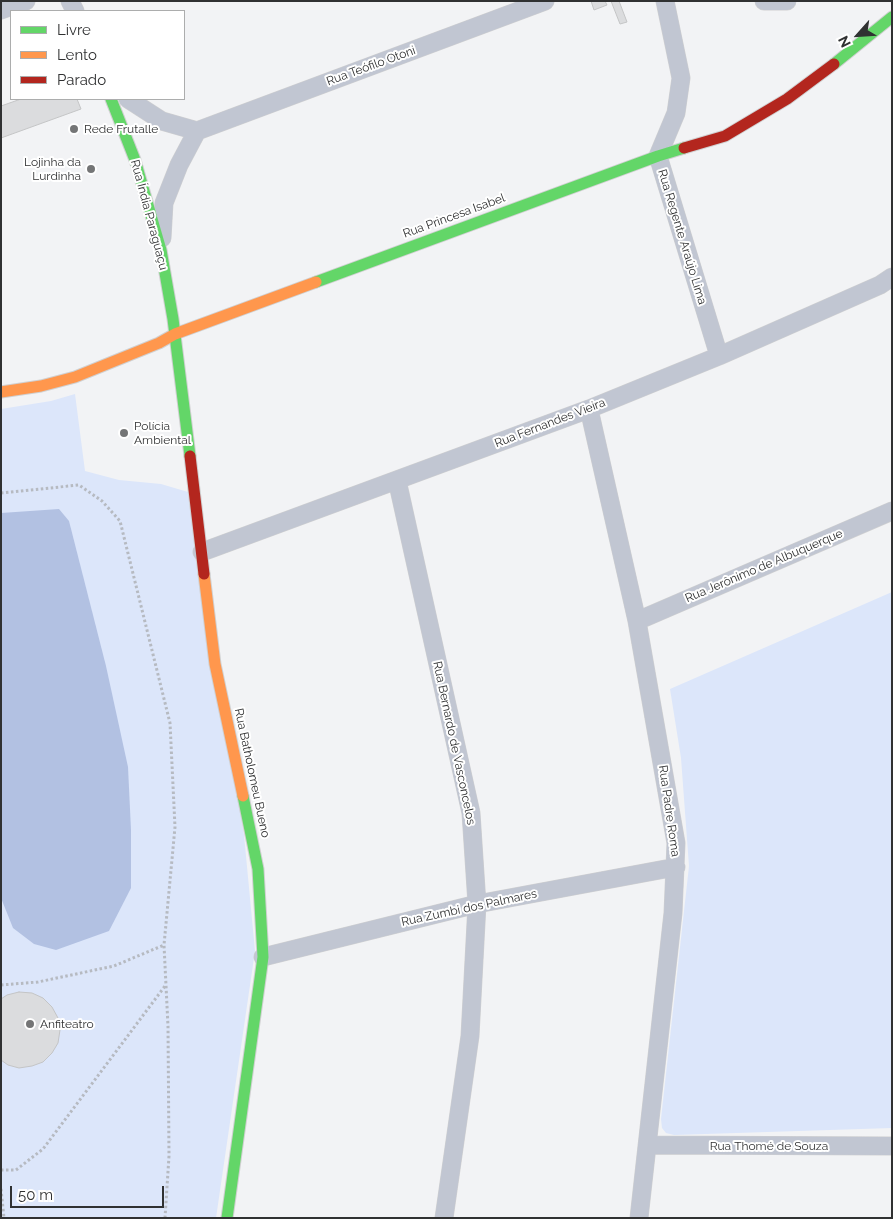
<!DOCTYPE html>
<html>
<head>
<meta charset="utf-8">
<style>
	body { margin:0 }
	#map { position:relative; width:893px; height:1219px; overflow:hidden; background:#f2f3f5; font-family:Raleway,sans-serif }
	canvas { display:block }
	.frame { position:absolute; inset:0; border:2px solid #303132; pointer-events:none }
	.legend { position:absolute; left:10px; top:10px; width:175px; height:90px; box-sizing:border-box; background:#fff; border:1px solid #acadad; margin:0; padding:6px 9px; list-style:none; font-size:15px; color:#303132 }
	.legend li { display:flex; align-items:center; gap:10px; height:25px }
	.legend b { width:25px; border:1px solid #acadad }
	.north { position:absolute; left:833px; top:10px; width:50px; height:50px; -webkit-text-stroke:4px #fff; paint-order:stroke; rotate:244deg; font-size:14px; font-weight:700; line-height:20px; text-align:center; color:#303132 }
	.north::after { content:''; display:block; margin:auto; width:18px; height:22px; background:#303132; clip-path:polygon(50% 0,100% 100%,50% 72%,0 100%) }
	.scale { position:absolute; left:10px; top:1186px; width:154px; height:22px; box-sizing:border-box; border:2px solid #303132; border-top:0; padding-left:6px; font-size:15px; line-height:18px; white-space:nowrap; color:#303132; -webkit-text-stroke:4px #fff; paint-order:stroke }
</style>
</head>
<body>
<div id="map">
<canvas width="893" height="1219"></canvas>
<div class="frame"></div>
<ul class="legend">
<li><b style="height:6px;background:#63d668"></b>Livre</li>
<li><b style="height:6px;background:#ff974d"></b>Lento</li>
<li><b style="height:6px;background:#b3261e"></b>Parado</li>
</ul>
<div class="north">N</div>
<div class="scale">50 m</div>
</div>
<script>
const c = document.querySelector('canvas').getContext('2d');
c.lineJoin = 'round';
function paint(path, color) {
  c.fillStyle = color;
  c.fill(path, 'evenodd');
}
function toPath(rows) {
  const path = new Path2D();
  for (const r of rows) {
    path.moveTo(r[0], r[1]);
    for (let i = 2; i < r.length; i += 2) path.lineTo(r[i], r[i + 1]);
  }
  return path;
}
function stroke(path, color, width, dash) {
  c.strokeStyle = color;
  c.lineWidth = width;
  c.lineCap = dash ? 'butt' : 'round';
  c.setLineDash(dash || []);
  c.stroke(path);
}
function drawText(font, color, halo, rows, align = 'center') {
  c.font = font + ' Raleway,sans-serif';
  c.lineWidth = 4;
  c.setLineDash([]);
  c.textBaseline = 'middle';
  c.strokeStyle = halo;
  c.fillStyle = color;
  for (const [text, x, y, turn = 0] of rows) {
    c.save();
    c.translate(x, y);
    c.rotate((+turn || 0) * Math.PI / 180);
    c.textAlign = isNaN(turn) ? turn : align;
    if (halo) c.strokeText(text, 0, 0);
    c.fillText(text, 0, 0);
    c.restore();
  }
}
paint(toPath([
	[75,394,85,471,119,480,161,484,188,492,244,835,255,951,216,1218,1,1218,1,409,51,401],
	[892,592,892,1128,674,1135,666,1133,662,1128,661,1119,689,866,681,758,670,689]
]), '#dce6fa');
paint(toPath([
	[59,509,69,521,106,666,128,767,131,830,131,888,109,931,56,950,34,944,13,928,1,898,1,513]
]), '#b2c1e2');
const building = toPath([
	[591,1,605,1,607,5,594,10,591,1],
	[611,1,619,1,627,22,620,24,611,1],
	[21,99,77,99,81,109,1,138,1,106,21,99],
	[19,992,32,993,43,998,52,1007,58,1018,60,1030,58,1043,52,1053,43,1062,32,1066,19,1068,8,1065,1,1060,1,999,7,995,19,992]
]);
paint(building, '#dbdcde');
stroke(building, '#c4c5c6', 1);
const street = toPath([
	[70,1,75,11],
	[665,1,681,78,676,113,658,156,719,356],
	[764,1,787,1],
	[1,10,26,1],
	[128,99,162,121,197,131],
	[197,131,545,1],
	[162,238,164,203,179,165,197,131],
	[589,409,637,621,676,843,673,913,639,1218],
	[397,480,471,813,477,904,470,1036,444,1218],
	[202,552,589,409,719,356,880,285,892,277],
	[637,621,892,511],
	[263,957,477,904,676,867],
	[647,1145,892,1146]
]);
const fast = toPath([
	[834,64,892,17],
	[111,99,135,160,161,250,173,319,190,456],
	[316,282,658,156,684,148],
	[227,1218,263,957,258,869,243,796]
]);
const slow = toPath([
	[1,392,41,386,75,377,159,343,175,334,316,282],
	[204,574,215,664,243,796]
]);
const jam = toPath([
	[684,148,725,136,787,99,834,64],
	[190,456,204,574]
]);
stroke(street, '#d0d0d1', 19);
stroke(fast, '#d0d0d1', 13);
stroke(slow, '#d0d0d1', 13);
stroke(jam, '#d0d0d1', 13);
stroke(toPath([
	[1,493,79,485,102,501,120,521,170,723,175,827,164,945,168,1026,169,1156,165,1218],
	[1,985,38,982,114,966,164,945],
	[1,1170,16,1170,43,1149,165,986],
	[1,1189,4,1218]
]), '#b6bac1', 3, [2.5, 2.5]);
stroke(street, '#c1c6d2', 18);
stroke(fast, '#63d668', 11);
stroke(slow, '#ff974d', 11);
stroke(jam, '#b3261e', 11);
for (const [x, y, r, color] of [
	[74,129,5,"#747576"],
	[91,169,5,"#747576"],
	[124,433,5,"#747576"],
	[30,1024,5,"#747576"]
]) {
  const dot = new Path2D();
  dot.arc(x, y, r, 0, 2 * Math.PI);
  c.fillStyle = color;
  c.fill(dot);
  stroke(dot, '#fff', 2);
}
drawText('12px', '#303132', '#fff', [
	["Rua Teófilo Otoni",371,66,-20],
	["Rua Índia Paraguaçu",149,215,75],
	["Rua Princesa Isabel",454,216,-20],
	["Rua Regente Araújo Lima",682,237,73],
	["Rua Fernandes Vieira",550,423,-21],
	["Rua Jerônimo de Albuquerque",764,566,-23],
	["Rua Bernardo de Vasconcelos",454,743,78],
	["Rua Batholomeu Bueno",252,773,78],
	["Rua Padre Roma",669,811,82],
	["Rua Zumbi dos Palmares",469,908,-12],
	["Rua Thomé de Souza",769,1146]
]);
drawText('12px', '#303132', '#fff', [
	["Rede Frutalle",84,129],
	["Lojinha da",81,162,"right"],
	["Lurdinha",81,176,"right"],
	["Polícia",134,426],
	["Ambiental",134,440],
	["Anfiteatro",40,1024]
], 'left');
</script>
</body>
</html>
